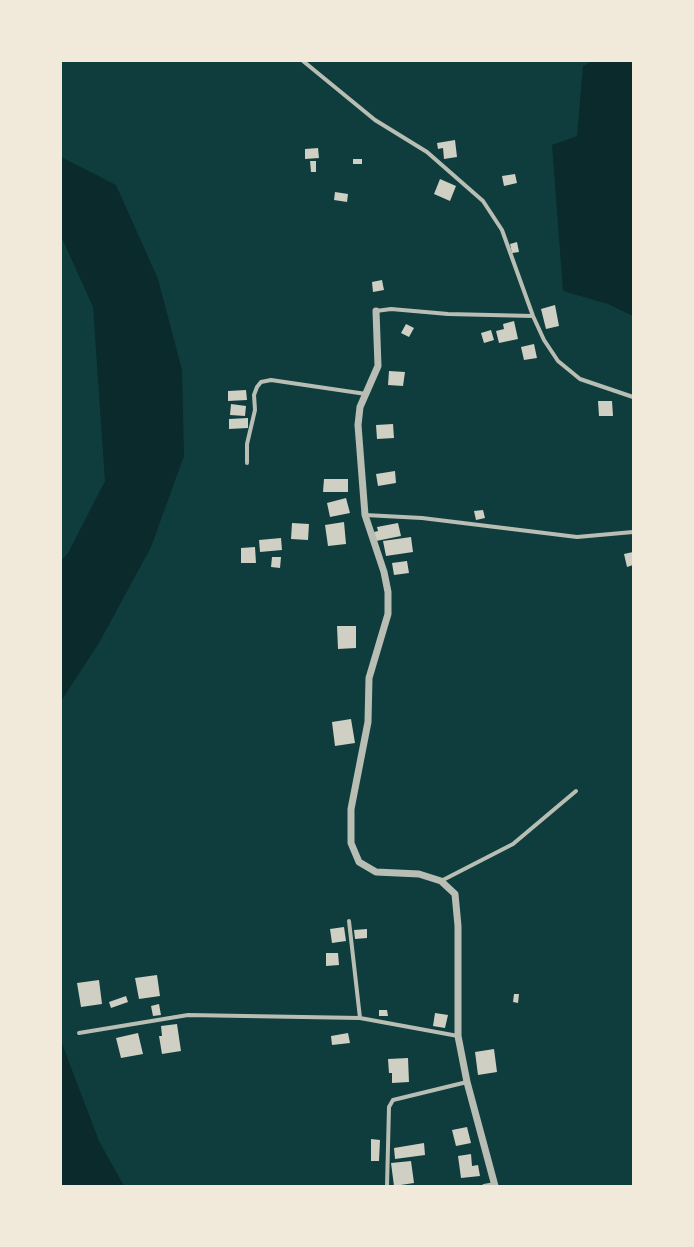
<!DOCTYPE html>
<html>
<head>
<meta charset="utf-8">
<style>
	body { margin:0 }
	#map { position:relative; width:694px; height:1247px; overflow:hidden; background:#0f3d3e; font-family:Raleway,sans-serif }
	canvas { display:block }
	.frame { position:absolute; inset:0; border:62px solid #f1e9da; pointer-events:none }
</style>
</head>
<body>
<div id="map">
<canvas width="694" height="1247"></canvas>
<div class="frame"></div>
</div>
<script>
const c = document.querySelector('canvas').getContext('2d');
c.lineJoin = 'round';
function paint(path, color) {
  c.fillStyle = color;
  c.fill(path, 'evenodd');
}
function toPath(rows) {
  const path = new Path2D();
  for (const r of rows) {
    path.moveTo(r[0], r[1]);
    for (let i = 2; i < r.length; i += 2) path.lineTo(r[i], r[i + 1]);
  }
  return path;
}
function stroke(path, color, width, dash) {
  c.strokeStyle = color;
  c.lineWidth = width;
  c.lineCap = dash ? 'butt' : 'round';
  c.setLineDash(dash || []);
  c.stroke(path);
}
paint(toPath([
	[592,61,633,61,633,316,608,304,563,291,552,145,577,136,583,66],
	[61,157,116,185,158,279,182,370,184,456,151,547,99,643,61,701,61,561,68,553,105,481,93,307,61,236],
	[61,1041,99,1141,124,1186,61,1186]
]), '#0a2a2b');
paint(toPath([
	[455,140,457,157,444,159,443,148,438,149,437,143],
	[318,148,319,158,305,159,305,149],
	[353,159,362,159,362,164,353,164],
	[310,161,316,161,316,172,311,172],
	[515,174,517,183,504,186,502,176],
	[440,179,456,186,450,201,434,194],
	[335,192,348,194,347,202,334,200],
	[517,242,519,252,512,253,510,244],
	[382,280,384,290,373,292,372,282],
	[555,305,559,326,546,329,541,309],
	[514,321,518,339,499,343,496,331,504,329,503,324],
	[406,324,414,328,409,337,401,333],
	[491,330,494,340,484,343,481,333],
	[534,344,537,358,524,360,521,347],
	[389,371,405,372,403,386,388,385],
	[246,390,247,400,228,401,228,391],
	[598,401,612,401,613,416,599,416],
	[231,404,246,406,245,416,230,415],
	[248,418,248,428,229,429,229,419],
	[393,424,394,438,377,439,376,425],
	[395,471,396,483,378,486,376,474],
	[324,479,348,479,348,492,323,492],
	[346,498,350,513,330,517,327,503],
	[483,510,485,518,476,520,474,511],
	[344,522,346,544,328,546,325,525],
	[292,523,309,524,308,540,291,539],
	[398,523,401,536,376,541,374,532,378,531,377,527],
	[411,537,413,552,386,556,383,541],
	[281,538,282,550,260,552,259,540],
	[255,547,256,563,241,563,241,548],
	[633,552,633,565,627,567,624,554],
	[272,557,281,557,280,568,271,567],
	[407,561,409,573,394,575,392,563],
	[337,626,356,626,356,648,338,649],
	[351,719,355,743,335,746,332,722],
	[344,927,346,941,332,943,330,929],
	[367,929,367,938,355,939,354,930],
	[326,953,338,953,339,965,326,966],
	[157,975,160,996,139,999,135,978],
	[99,980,102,1004,81,1007,77,983],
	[514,994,519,994,518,1003,513,1002],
	[126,996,128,1002,111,1008,109,1002],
	[159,1004,161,1015,153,1016,151,1006],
	[379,1010,387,1010,388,1016,379,1016],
	[435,1013,448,1015,445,1028,433,1026],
	[177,1024,181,1051,162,1054,159,1036,162,1036,161,1026],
	[138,1033,143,1054,121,1058,116,1038],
	[348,1033,350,1043,332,1045,331,1036],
	[494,1049,497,1072,478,1075,475,1052],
	[408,1058,409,1082,392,1083,392,1073,389,1073,388,1059],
	[467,1127,471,1143,456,1146,452,1130],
	[371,1139,380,1140,379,1161,371,1161],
	[424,1143,425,1155,395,1159,394,1148],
	[471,1154,472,1166,478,1165,480,1176,461,1178,458,1156],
	[411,1161,414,1183,394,1186,391,1163]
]), '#cfcfc3');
stroke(toPath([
	[303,61,375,120,427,152,483,201,502,230,533,316,544,340,558,361,580,379,633,397],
	[376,311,391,309,448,314,533,316],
	[247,463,247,444,255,410,254,395,257,387,261,382,271,380,366,394],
	[365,515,422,518,577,537,633,532],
	[441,881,513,844,576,791],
	[349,921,360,1018],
	[79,1033,188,1015,360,1018,458,1036],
	[387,1186,389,1107,393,1100,467,1082],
	[484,1186,495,1184]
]), '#b8beb3', 4);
stroke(toPath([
	[376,311,378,366,360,407,358,425,365,515,384,572,388,592,388,614,369,678,368,722,351,809,351,843,359,862,376,872,419,874,441,881,455,894,458,926,458,1036,467,1082,495,1186]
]), '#b8beb3', 7);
</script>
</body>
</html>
